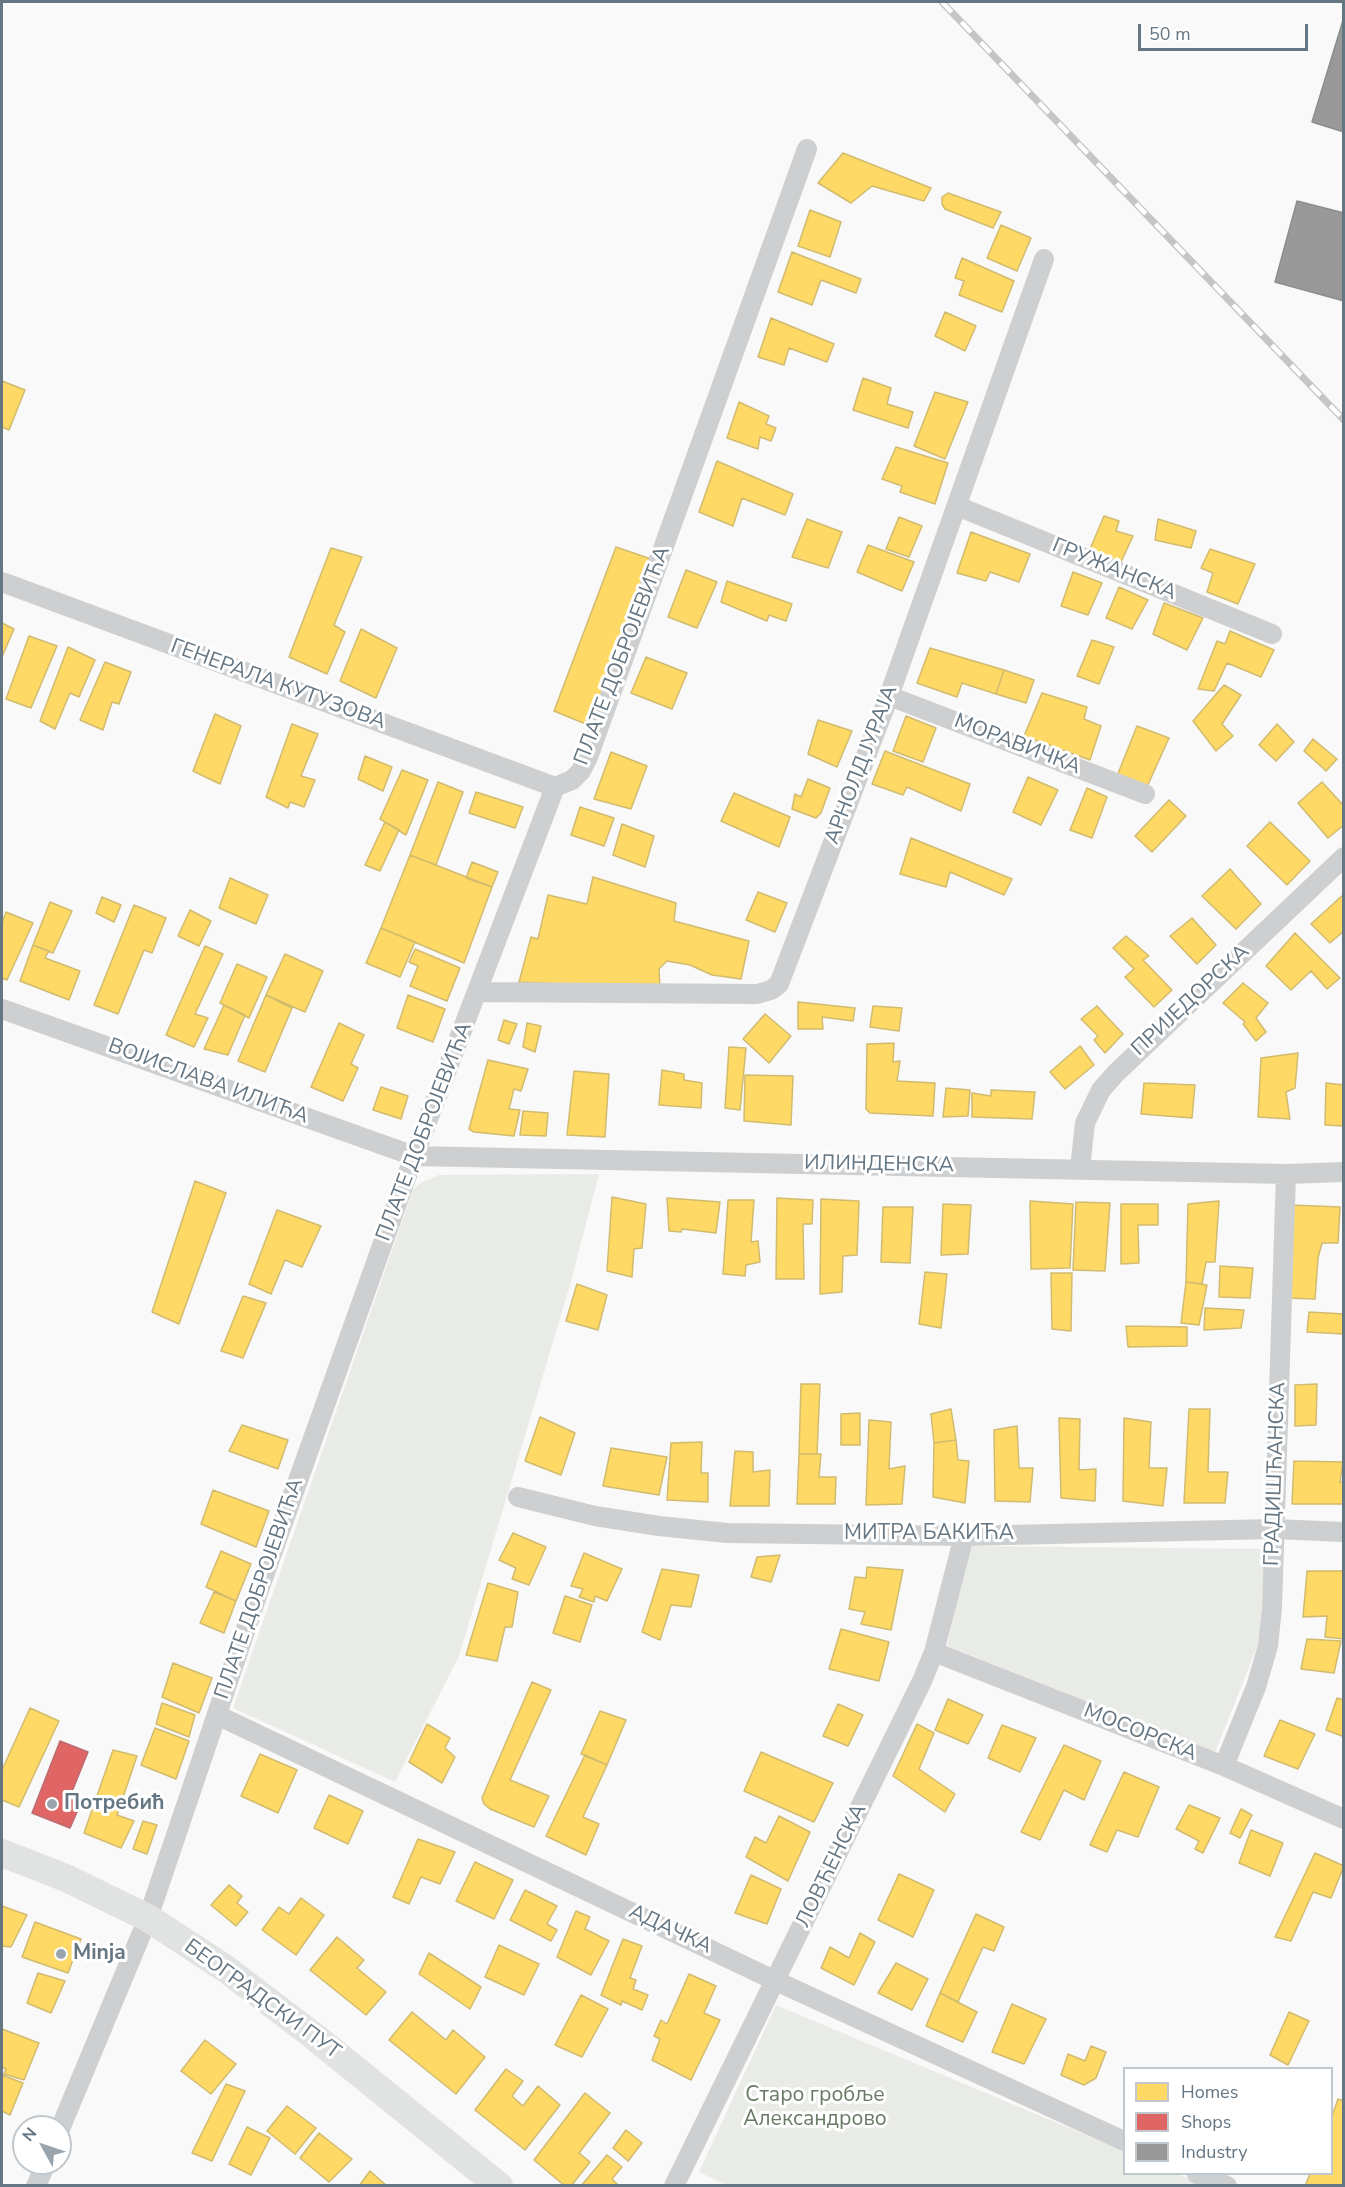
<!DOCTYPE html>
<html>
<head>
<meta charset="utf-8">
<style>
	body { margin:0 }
	#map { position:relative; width:1345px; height:2187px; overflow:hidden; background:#f9f9f9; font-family:"Nunito Sans",sans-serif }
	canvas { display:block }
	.frame { position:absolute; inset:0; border:3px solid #657683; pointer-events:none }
	.legend { position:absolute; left:1123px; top:2067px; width:210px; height:108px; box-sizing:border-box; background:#fff; border:2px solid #c1c8cd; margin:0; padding:8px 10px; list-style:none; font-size:18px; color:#657683 }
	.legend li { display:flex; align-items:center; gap:12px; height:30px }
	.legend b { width:30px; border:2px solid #c1c8cd }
	.north { position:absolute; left:12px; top:2115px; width:60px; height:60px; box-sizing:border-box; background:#fff; border:2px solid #c1c8cd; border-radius:50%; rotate:310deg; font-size:16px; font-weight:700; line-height:24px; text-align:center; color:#657683 }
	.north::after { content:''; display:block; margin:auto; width:21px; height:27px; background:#99a4ac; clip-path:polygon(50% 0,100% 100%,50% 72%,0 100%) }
	.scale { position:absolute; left:1138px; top:24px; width:170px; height:27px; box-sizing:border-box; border:3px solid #657683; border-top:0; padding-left:8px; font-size:18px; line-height:21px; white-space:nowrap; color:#657683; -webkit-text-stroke:4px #fff; paint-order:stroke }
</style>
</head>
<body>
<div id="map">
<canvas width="1345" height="2187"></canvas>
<div class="frame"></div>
<ul class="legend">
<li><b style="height:16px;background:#ffd966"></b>Homes</li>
<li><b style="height:16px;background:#e06666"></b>Shops</li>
<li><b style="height:16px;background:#999"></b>Industry</li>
</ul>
<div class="north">N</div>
<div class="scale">50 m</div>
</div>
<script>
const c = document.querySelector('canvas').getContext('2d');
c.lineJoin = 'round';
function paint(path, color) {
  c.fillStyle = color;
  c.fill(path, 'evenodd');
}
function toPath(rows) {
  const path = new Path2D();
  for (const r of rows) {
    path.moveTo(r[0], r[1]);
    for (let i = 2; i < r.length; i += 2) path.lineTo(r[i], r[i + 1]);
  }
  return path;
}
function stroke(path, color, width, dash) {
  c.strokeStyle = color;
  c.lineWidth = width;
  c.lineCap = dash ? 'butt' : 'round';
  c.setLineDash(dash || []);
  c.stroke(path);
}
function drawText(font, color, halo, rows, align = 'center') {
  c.font = font + ' "Nunito Sans",sans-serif';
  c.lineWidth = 6;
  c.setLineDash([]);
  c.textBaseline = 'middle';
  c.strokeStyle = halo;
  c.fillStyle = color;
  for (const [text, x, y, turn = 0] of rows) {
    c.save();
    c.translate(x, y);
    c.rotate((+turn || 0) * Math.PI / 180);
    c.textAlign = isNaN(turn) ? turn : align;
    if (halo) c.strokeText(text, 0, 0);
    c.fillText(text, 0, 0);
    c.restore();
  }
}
paint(toPath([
	[599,1174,570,1285,459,1656,395,1782,233,1708,413,1190,420,1183,439,1175],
	[969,1546,1265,1549,1260,1640,1215,1752,947,1646],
	[776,2005,1124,2151,1124,2174,1177,2174,1206,2185,728,2186,699,2172]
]), '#e8ebe6');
const homes = toPath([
	[843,153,931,188,924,201,872,186,851,203,818,183,843,153],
	[948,193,1001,212,993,228,945,209,942,204,942,197,948,193],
	[810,210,841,222,830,257,798,246,810,210],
	[1001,225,1031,238,1017,271,987,258,1001,225],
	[792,252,861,279,856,293,821,280,812,305,778,292,792,252],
	[962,258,1014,281,1002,312,959,295,964,281,955,278,962,258],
	[945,312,976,326,965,351,935,336,945,312],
	[771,318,834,344,827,362,789,348,784,365,758,357,771,318],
	[863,378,891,388,887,404,913,412,908,428,853,410,863,378],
	[2,381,25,390,9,430,2,427,2,381],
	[935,392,968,402,945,459,914,446,935,392],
	[739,402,769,416,766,424,776,428,771,441,760,437,758,449,727,438,739,402],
	[896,447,948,463,935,504,900,492,902,486,882,479,896,447],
	[717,461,793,494,785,515,742,498,733,526,699,512,717,461],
	[1104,516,1119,521,1116,531,1133,536,1121,562,1094,553,1090,549,1104,516],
	[899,517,922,526,909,557,886,549,899,517],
	[807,519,842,532,828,568,792,557,807,519],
	[1158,519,1196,531,1191,548,1155,540,1158,519],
	[971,532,1030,554,1019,582,990,572,986,581,957,573,971,532],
	[868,545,914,562,902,591,857,572,868,545],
	[616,547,654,560,593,727,554,711,616,547],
	[331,548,362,557,334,625,345,632,327,674,289,657,331,548],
	[1210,549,1255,564,1238,604,1207,592,1213,573,1201,568,1210,549],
	[686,570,717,582,697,628,668,617,686,570],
	[1073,572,1102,583,1088,615,1061,606,1073,572],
	[727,581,792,604,786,621,769,615,767,621,721,602,727,581],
	[1119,587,1148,600,1132,629,1106,618,1119,587],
	[1164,603,1203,618,1187,650,1153,634,1164,603],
	[2,623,14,629,2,657,2,623],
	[361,629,397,648,376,698,340,681,361,629],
	[1230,631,1274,650,1261,677,1227,663,1214,691,1198,689,1217,641,1225,644,1230,631],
	[29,636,57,646,31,708,6,699,29,636],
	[1092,640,1114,647,1099,684,1077,676,1092,640],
	[68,647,95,660,79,697,70,693,55,729,40,721,68,647],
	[930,648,1004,670,996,694,962,683,957,697,917,683,930,648],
	[646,657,687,673,672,709,631,693,646,657],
	[105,662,131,672,119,704,112,702,103,730,80,720,105,662],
	[1004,670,1034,680,1026,703,996,694,1004,670],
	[1224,685,1241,695,1222,724,1233,736,1216,751,1193,721,1224,685],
	[1042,693,1087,707,1084,719,1101,726,1090,760,1024,736,1042,693],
	[215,714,241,726,220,784,193,771,215,714],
	[906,716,936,728,923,762,893,751,906,716],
	[818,720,852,731,837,767,808,754,818,720],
	[292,724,318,734,301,776,315,780,304,807,290,802,288,808,266,797,292,724],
	[1277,724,1294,742,1276,761,1259,745,1277,724],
	[1137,726,1169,738,1146,789,1117,776,1137,726],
	[1313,739,1337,759,1326,771,1304,751,1313,739],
	[885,751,970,784,961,811,907,787,903,795,872,784,885,751],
	[611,752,647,766,631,809,594,799,611,752],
	[365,756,392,767,383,791,358,779,365,756],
	[402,770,428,780,406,835,380,819,402,770],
	[1028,777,1058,790,1041,825,1013,812,1028,777],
	[808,779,830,788,821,813,816,818,792,809,795,794,801,797,808,779],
	[438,782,463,792,436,865,410,855,438,782],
	[1322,782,1344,806,1344,825,1328,838,1298,803,1322,782],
	[1087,788,1107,797,1092,838,1070,830,1087,788],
	[476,792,523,807,515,828,469,813,476,792],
	[734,793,790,817,779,847,721,821,734,793],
	[1169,800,1186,816,1152,852,1135,836,1169,800],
	[580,807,614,818,604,846,571,835,580,807],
	[385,822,399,830,380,871,365,865,385,822],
	[1270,822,1310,861,1287,885,1247,846,1270,822],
	[622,824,654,836,645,867,613,855,622,824],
	[911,838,1012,879,1004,895,950,872,946,887,900,874,911,838],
	[410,855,492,887,464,963,381,928,410,855],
	[472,862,498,872,492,887,466,878,472,862],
	[1230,869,1261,904,1236,929,1202,896,1230,869],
	[593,877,676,903,674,921,749,941,741,979,712,975,690,965,667,961,659,969,660,989,519,982,531,937,538,939,548,895,587,904,593,877],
	[230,878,268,895,256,924,219,908,230,878],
	[758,892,787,903,775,932,746,920,758,892],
	[1344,894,1344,931,1330,943,1311,924,1344,894],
	[102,897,121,905,114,922,96,913,102,897],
	[50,902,72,911,53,953,33,945,50,902],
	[134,905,166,918,152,953,144,950,118,1014,94,1005,134,905],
	[190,910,211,921,199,946,178,936,190,910],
	[6,912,33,923,7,980,2,978,2,923,6,912],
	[1192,918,1216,945,1197,964,1170,936,1192,918],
	[381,928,415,942,400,977,366,963,381,928],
	[1295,933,1340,978,1327,989,1311,971,1291,990,1266,966,1295,933],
	[1126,936,1149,956,1143,960,1172,990,1154,1007,1125,977,1134,969,1113,948,1126,936],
	[33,945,49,951,45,958,80,971,69,1000,20,981,33,945],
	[205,946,223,954,195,1014,208,1018,194,1047,166,1035,205,946],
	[415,949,460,968,447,1001,410,986,418,966,409,962,415,949],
	[285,954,323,971,305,1012,266,995,285,954],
	[237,964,267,977,249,1018,220,1003,237,964],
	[1243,983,1268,1003,1256,1018,1266,1032,1256,1041,1243,1024,1245,1022,1223,1003,1243,983],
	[266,995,292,1008,265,1072,238,1061,266,995],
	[408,995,445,1009,433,1042,397,1028,408,995],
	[798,1002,855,1008,853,1021,822,1017,823,1029,798,1029,798,1002],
	[224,1005,245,1015,228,1055,204,1049,224,1005],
	[873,1006,902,1008,899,1031,870,1027,873,1006],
	[1097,1006,1123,1034,1105,1053,1094,1040,1098,1036,1081,1019,1097,1006],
	[765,1014,791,1036,769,1063,743,1039,765,1014],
	[504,1020,517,1024,509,1044,498,1040,504,1020],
	[339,1023,364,1035,351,1064,358,1068,343,1101,311,1087,339,1023],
	[527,1023,541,1026,535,1052,523,1047,527,1023],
	[894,1043,893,1062,900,1061,897,1081,935,1083,933,1116,870,1113,866,1109,867,1044,894,1043],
	[1080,1046,1094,1065,1065,1089,1050,1072,1080,1046],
	[729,1047,746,1048,740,1110,725,1108,729,1047],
	[1298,1053,1295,1088,1286,1092,1290,1119,1258,1117,1261,1058,1298,1053],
	[488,1060,528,1069,521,1091,514,1089,509,1109,520,1110,514,1136,474,1132,469,1129,488,1060],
	[662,1070,684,1074,684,1080,702,1083,701,1108,659,1105,662,1070],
	[574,1071,609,1074,605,1137,567,1135,574,1071],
	[745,1075,793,1076,791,1125,744,1121,745,1075],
	[1144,1083,1195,1085,1192,1118,1141,1114,1144,1083],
	[1326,1083,1344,1085,1344,1126,1325,1125,1326,1083],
	[381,1087,408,1096,401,1119,373,1110,381,1087],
	[946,1088,970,1090,968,1116,943,1117,946,1088],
	[991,1090,1035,1092,1032,1119,972,1117,972,1093,991,1096,991,1090],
	[523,1111,548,1113,546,1136,520,1135,523,1111],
	[195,1181,226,1193,179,1324,152,1312,195,1181],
	[612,1197,646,1204,642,1248,634,1249,632,1277,607,1271,612,1197],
	[667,1198,720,1202,716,1233,682,1229,681,1232,669,1231,667,1198],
	[777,1198,813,1200,812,1224,803,1224,804,1279,776,1279,777,1198],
	[821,1199,859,1201,857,1255,843,1256,842,1292,820,1294,821,1199],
	[728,1200,754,1200,751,1242,758,1241,760,1262,746,1265,745,1276,723,1274,728,1200],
	[1030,1201,1073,1204,1070,1268,1031,1269,1030,1201],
	[1219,1201,1215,1262,1206,1262,1202,1284,1186,1282,1188,1204,1219,1201],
	[1076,1202,1110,1203,1105,1271,1073,1270,1076,1202],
	[943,1204,971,1205,968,1254,941,1255,943,1204],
	[1121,1204,1158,1204,1158,1225,1138,1225,1139,1263,1121,1264,1121,1204],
	[1290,1205,1340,1207,1338,1243,1322,1243,1318,1258,1315,1299,1287,1298,1290,1205],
	[883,1207,913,1207,910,1263,881,1262,883,1207],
	[277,1210,321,1226,302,1267,285,1260,271,1294,249,1284,277,1210],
	[1220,1266,1253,1268,1250,1298,1219,1297,1220,1266],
	[925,1272,947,1274,941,1328,919,1324,925,1272],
	[1051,1273,1072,1273,1071,1331,1052,1329,1051,1273],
	[1186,1282,1207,1285,1199,1325,1181,1323,1186,1282],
	[577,1284,607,1295,598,1330,566,1321,577,1284],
	[243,1296,266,1303,243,1358,221,1351,243,1296],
	[1205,1308,1244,1310,1241,1328,1204,1330,1205,1308],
	[1309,1312,1344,1314,1344,1334,1307,1332,1309,1312],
	[1126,1326,1187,1327,1187,1346,1128,1347,1126,1326],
	[801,1384,820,1384,817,1454,799,1454,801,1384],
	[1317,1384,1316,1425,1295,1426,1295,1385,1317,1384],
	[951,1409,956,1440,934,1443,931,1414,951,1409],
	[1189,1409,1210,1409,1208,1472,1228,1472,1225,1503,1184,1503,1189,1409],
	[860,1413,860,1445,841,1445,841,1414,860,1413],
	[540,1417,575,1433,561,1475,525,1461,540,1417],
	[1059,1418,1080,1419,1079,1470,1096,1469,1095,1501,1061,1498,1059,1418],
	[1124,1418,1151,1422,1149,1468,1167,1468,1163,1506,1123,1501,1124,1418],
	[869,1420,891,1422,889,1469,905,1466,902,1504,866,1505,869,1420],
	[242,1425,288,1440,278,1469,229,1451,242,1425],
	[1017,1426,1019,1468,1033,1468,1030,1502,995,1501,994,1430,1017,1426],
	[956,1440,958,1460,969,1461,965,1503,933,1497,934,1443,956,1440],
	[702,1442,701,1473,708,1473,708,1502,667,1500,671,1443,702,1442],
	[611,1448,667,1457,659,1495,603,1486,611,1448],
	[735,1451,753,1452,753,1472,770,1470,769,1506,730,1506,735,1451],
	[799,1454,821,1454,819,1477,836,1477,835,1504,797,1504,799,1454],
	[1294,1461,1343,1462,1340,1482,1344,1482,1344,1504,1292,1504,1294,1461],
	[213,1490,269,1511,256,1547,201,1524,213,1490],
	[513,1533,546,1547,529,1585,512,1579,516,1568,499,1560,513,1533],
	[221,1551,251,1564,236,1601,206,1587,221,1551],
	[584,1553,622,1569,607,1601,595,1596,594,1602,579,1597,583,1589,571,1586,584,1553],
	[780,1555,771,1582,751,1577,757,1557,780,1555],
	[867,1567,903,1570,891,1630,861,1624,865,1612,849,1609,855,1577,866,1578,867,1567],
	[662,1569,699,1575,691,1607,671,1605,660,1640,642,1632,662,1569],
	[1307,1571,1344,1571,1344,1639,1325,1637,1327,1616,1303,1617,1307,1571],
	[488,1583,518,1592,512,1627,505,1627,497,1661,466,1655,488,1583],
	[214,1592,236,1601,224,1633,200,1623,214,1592],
	[565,1596,592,1605,580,1642,553,1633,565,1596],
	[841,1629,889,1642,879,1681,829,1669,841,1629],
	[1307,1639,1341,1641,1334,1673,1301,1669,1307,1639],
	[173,1663,212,1678,199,1713,162,1697,173,1663],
	[532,1682,551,1690,510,1780,549,1796,534,1827,490,1809,484,1804,482,1798,532,1682],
	[1337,1698,1344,1700,1344,1732,1342,1736,1326,1730,1337,1698],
	[948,1699,983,1715,968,1744,935,1730,948,1699],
	[162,1703,195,1715,189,1737,156,1724,162,1703],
	[838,1704,863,1715,848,1746,823,1736,838,1704],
	[30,1708,59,1721,19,1807,2,1800,2,1770,30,1708],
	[600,1711,626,1720,607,1765,581,1754,600,1711],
	[1280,1720,1315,1734,1298,1769,1264,1756,1280,1720],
	[427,1724,450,1738,445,1748,455,1757,442,1783,409,1762,427,1724],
	[917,1724,934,1733,919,1769,955,1794,945,1812,893,1776,917,1724],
	[1002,1725,1036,1738,1020,1772,988,1758,1002,1725],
	[155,1728,189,1741,176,1779,141,1765,155,1728],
	[1064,1745,1101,1761,1084,1800,1064,1790,1040,1840,1021,1832,1064,1745],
	[113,1750,137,1756,117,1815,134,1821,121,1848,84,1833,113,1750],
	[761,1752,833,1783,814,1822,744,1791,761,1752],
	[260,1754,297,1770,278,1813,241,1796,260,1754],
	[585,1755,607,1765,583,1817,599,1824,586,1855,546,1836,585,1755],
	[1124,1772,1159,1787,1138,1837,1117,1830,1107,1852,1090,1845,1124,1772],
	[329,1795,363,1811,348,1844,314,1828,329,1795],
	[1189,1805,1220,1818,1203,1853,1195,1849,1199,1841,1176,1829,1189,1805],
	[1241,1809,1252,1815,1240,1838,1230,1833,1241,1809],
	[779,1816,810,1832,788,1881,746,1857,755,1837,766,1843,779,1816],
	[143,1821,157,1825,147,1854,133,1849,143,1821],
	[1251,1830,1283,1843,1270,1876,1239,1863,1251,1830],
	[418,1839,455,1852,440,1884,421,1877,409,1904,393,1897,418,1839],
	[1315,1853,1344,1866,1331,1898,1313,1892,1291,1941,1275,1937,1315,1853],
	[475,1862,513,1880,494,1919,456,1901,475,1862],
	[899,1874,934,1890,913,1937,878,1920,899,1874],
	[751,1875,781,1889,767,1924,735,1913,751,1875],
	[229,1885,242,1896,237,1903,248,1912,236,1926,211,1905,229,1885],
	[525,1890,557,1906,547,1924,557,1930,551,1941,510,1920,525,1890],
	[301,1898,324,1915,296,1955,262,1930,279,1907,289,1914,301,1898],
	[2,1906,27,1915,11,1947,2,1946,2,1906],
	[576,1911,590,1917,585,1929,609,1941,591,1975,557,1957,576,1911],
	[976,1914,1004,1927,994,1951,983,1947,958,2002,940,1993,976,1914],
	[35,1922,81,1939,68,1973,22,1957,35,1922],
	[860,1933,875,1942,854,1985,821,1968,830,1947,849,1958,860,1933],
	[337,1937,364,1960,357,1968,386,1992,366,2015,310,1970,337,1937],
	[623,1939,642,1946,630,1978,636,1980,633,1989,648,1995,642,2010,622,2001,621,2005,601,1995,623,1939],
	[499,1945,539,1964,524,1995,485,1977,499,1945],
	[429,1953,481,1987,470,2009,419,1974,429,1953],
	[896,1963,928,1979,912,2010,878,1993,896,1963],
	[38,1973,65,1981,51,2013,27,2003,38,1973],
	[689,1974,716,1986,704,2013,720,2020,691,2080,652,2060,660,2039,654,2036,661,2020,667,2024,689,1974],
	[940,1993,977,2012,963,2042,926,2026,940,1993],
	[581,1995,608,2009,582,2057,555,2045,581,1995],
	[1012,2004,1046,2019,1024,2064,992,2052,1012,2004],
	[412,2012,446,2040,453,2030,485,2057,456,2094,389,2040,412,2012],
	[1289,2012,1309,2021,1288,2065,1270,2055,1289,2012],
	[2,2029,39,2043,24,2080,4,2074,6,2069,2,2067,2,2029],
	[205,2040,236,2064,211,2094,181,2071,205,2040],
	[1091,2046,1106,2052,1096,2078,1084,2085,1061,2075,1068,2054,1085,2061,1091,2046],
	[506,2069,523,2081,512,2096,523,2106,538,2086,560,2105,525,2150,475,2110,506,2069],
	[2,2075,23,2083,10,2115,2,2111,2,2075],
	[226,2084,245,2091,212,2161,192,2153,226,2084],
	[585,2093,610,2113,579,2153,590,2162,571,2186,565,2186,534,2160,585,2093],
	[1338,2099,1344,2101,1344,2186,1305,2186,1310,2174,1332,2174,1332,2116,1338,2099],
	[287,2106,316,2128,295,2154,267,2131,287,2106],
	[247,2127,270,2138,251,2175,229,2164,247,2127],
	[626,2130,642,2143,628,2161,613,2148,626,2130],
	[319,2133,352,2159,329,2182,300,2158,319,2133],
	[607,2155,622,2167,612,2179,619,2186,581,2186,607,2155],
	[370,2171,387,2186,359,2186,370,2171]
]);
paint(homes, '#ffd966');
stroke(homes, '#d1bb6f', 1.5);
const shops = toPath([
	[60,1741,88,1752,69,1799,81,1803,70,1828,32,1813,60,1741]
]);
paint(shops, '#e06666');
stroke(shops, '#bb6b6f', 1.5);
const industry = toPath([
	[1344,17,1344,132,1312,122,1344,17],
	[1297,201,1344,213,1344,301,1275,282,1297,201]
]);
paint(industry, '#999');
stroke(industry, '#898e92', 1.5);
stroke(toPath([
	[957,506,1272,634],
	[2,582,555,787],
	[889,696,1145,794],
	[478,992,757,994,771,990,779,984,889,696,1044,259],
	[2,1009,414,1156,1286,1174,1344,1172],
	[1080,1169,1085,1123,1101,1090,1116,1073,1344,857],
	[518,1497,595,1516,659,1526,727,1533,964,1536,1274,1529,1344,1532],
	[934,1652,1224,1766,1344,1819],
	[217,1715,776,1981,1124,2141],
	[1224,1766,1256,1687,1268,1646,1272,1608,1286,1174],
	[60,2129,148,1918,261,1584,414,1156,555,787,572,780,581,771,588,757,807,149],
	[1197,2174,1227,2186],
	[36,2186,46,2163],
	[674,2186,922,1681,934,1652,964,1536]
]), '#cecfd0', 20);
stroke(toPath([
	[2,1853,66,1878,148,1918,226,1969,315,2037,499,2186]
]), '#e1e2e2', 28);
const rail = toPath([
	[942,2,1344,420]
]);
stroke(rail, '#c3c5c6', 7);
stroke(rail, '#fff', 4.5, [14]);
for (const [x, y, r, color] of [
	[52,1804,6,"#99a4ac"],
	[61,1954,6,"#99a4ac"]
]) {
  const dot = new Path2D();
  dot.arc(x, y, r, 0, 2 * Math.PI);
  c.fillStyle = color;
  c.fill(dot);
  stroke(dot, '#fff', 2);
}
drawText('21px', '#657683', '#fff', [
	["ГРУЖАНСКА",1114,570,22],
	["ПЛАТЕ ДОБРОЈЕВИЋА",623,656,-69],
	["ГЕНЕРАЛА КУТУЗОВА",278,685,20],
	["МОРАВИЧКА",1017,745,21],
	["АРНОЛД ЈУРАЈА",862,765,-69],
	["ПРИЈЕДОРСКА",1191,1001,-43],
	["ВОЈИСЛАВА ИЛИЋА",208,1082,20],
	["ПЛАТЕ ДОБРОЈЕВИЋА",425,1132,-69],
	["ИЛИНДЕНСКА",879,1165,1],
	["ГРАДИШЋАНСКА",1276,1474,-88],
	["МИТРА БАКИЋА",929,1534],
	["ПЛАТЕ ДОБРОЈЕВИЋА",260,1589,-71],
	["МОСОРСКА",1140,1733,22],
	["ЛОВЋЕНСКА",832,1866,-64],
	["АДАЧКА",670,1930,25],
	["БЕОГРАДСКИ ПУТ",262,2000,36]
]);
drawText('bold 21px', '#657683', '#fff', [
	["Потребић",64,1804],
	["Minja",73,1954]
], 'left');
drawText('21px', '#687a64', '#fff', [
	["Старо гробље",815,2096],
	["Александрово",815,2120]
]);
</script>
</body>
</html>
